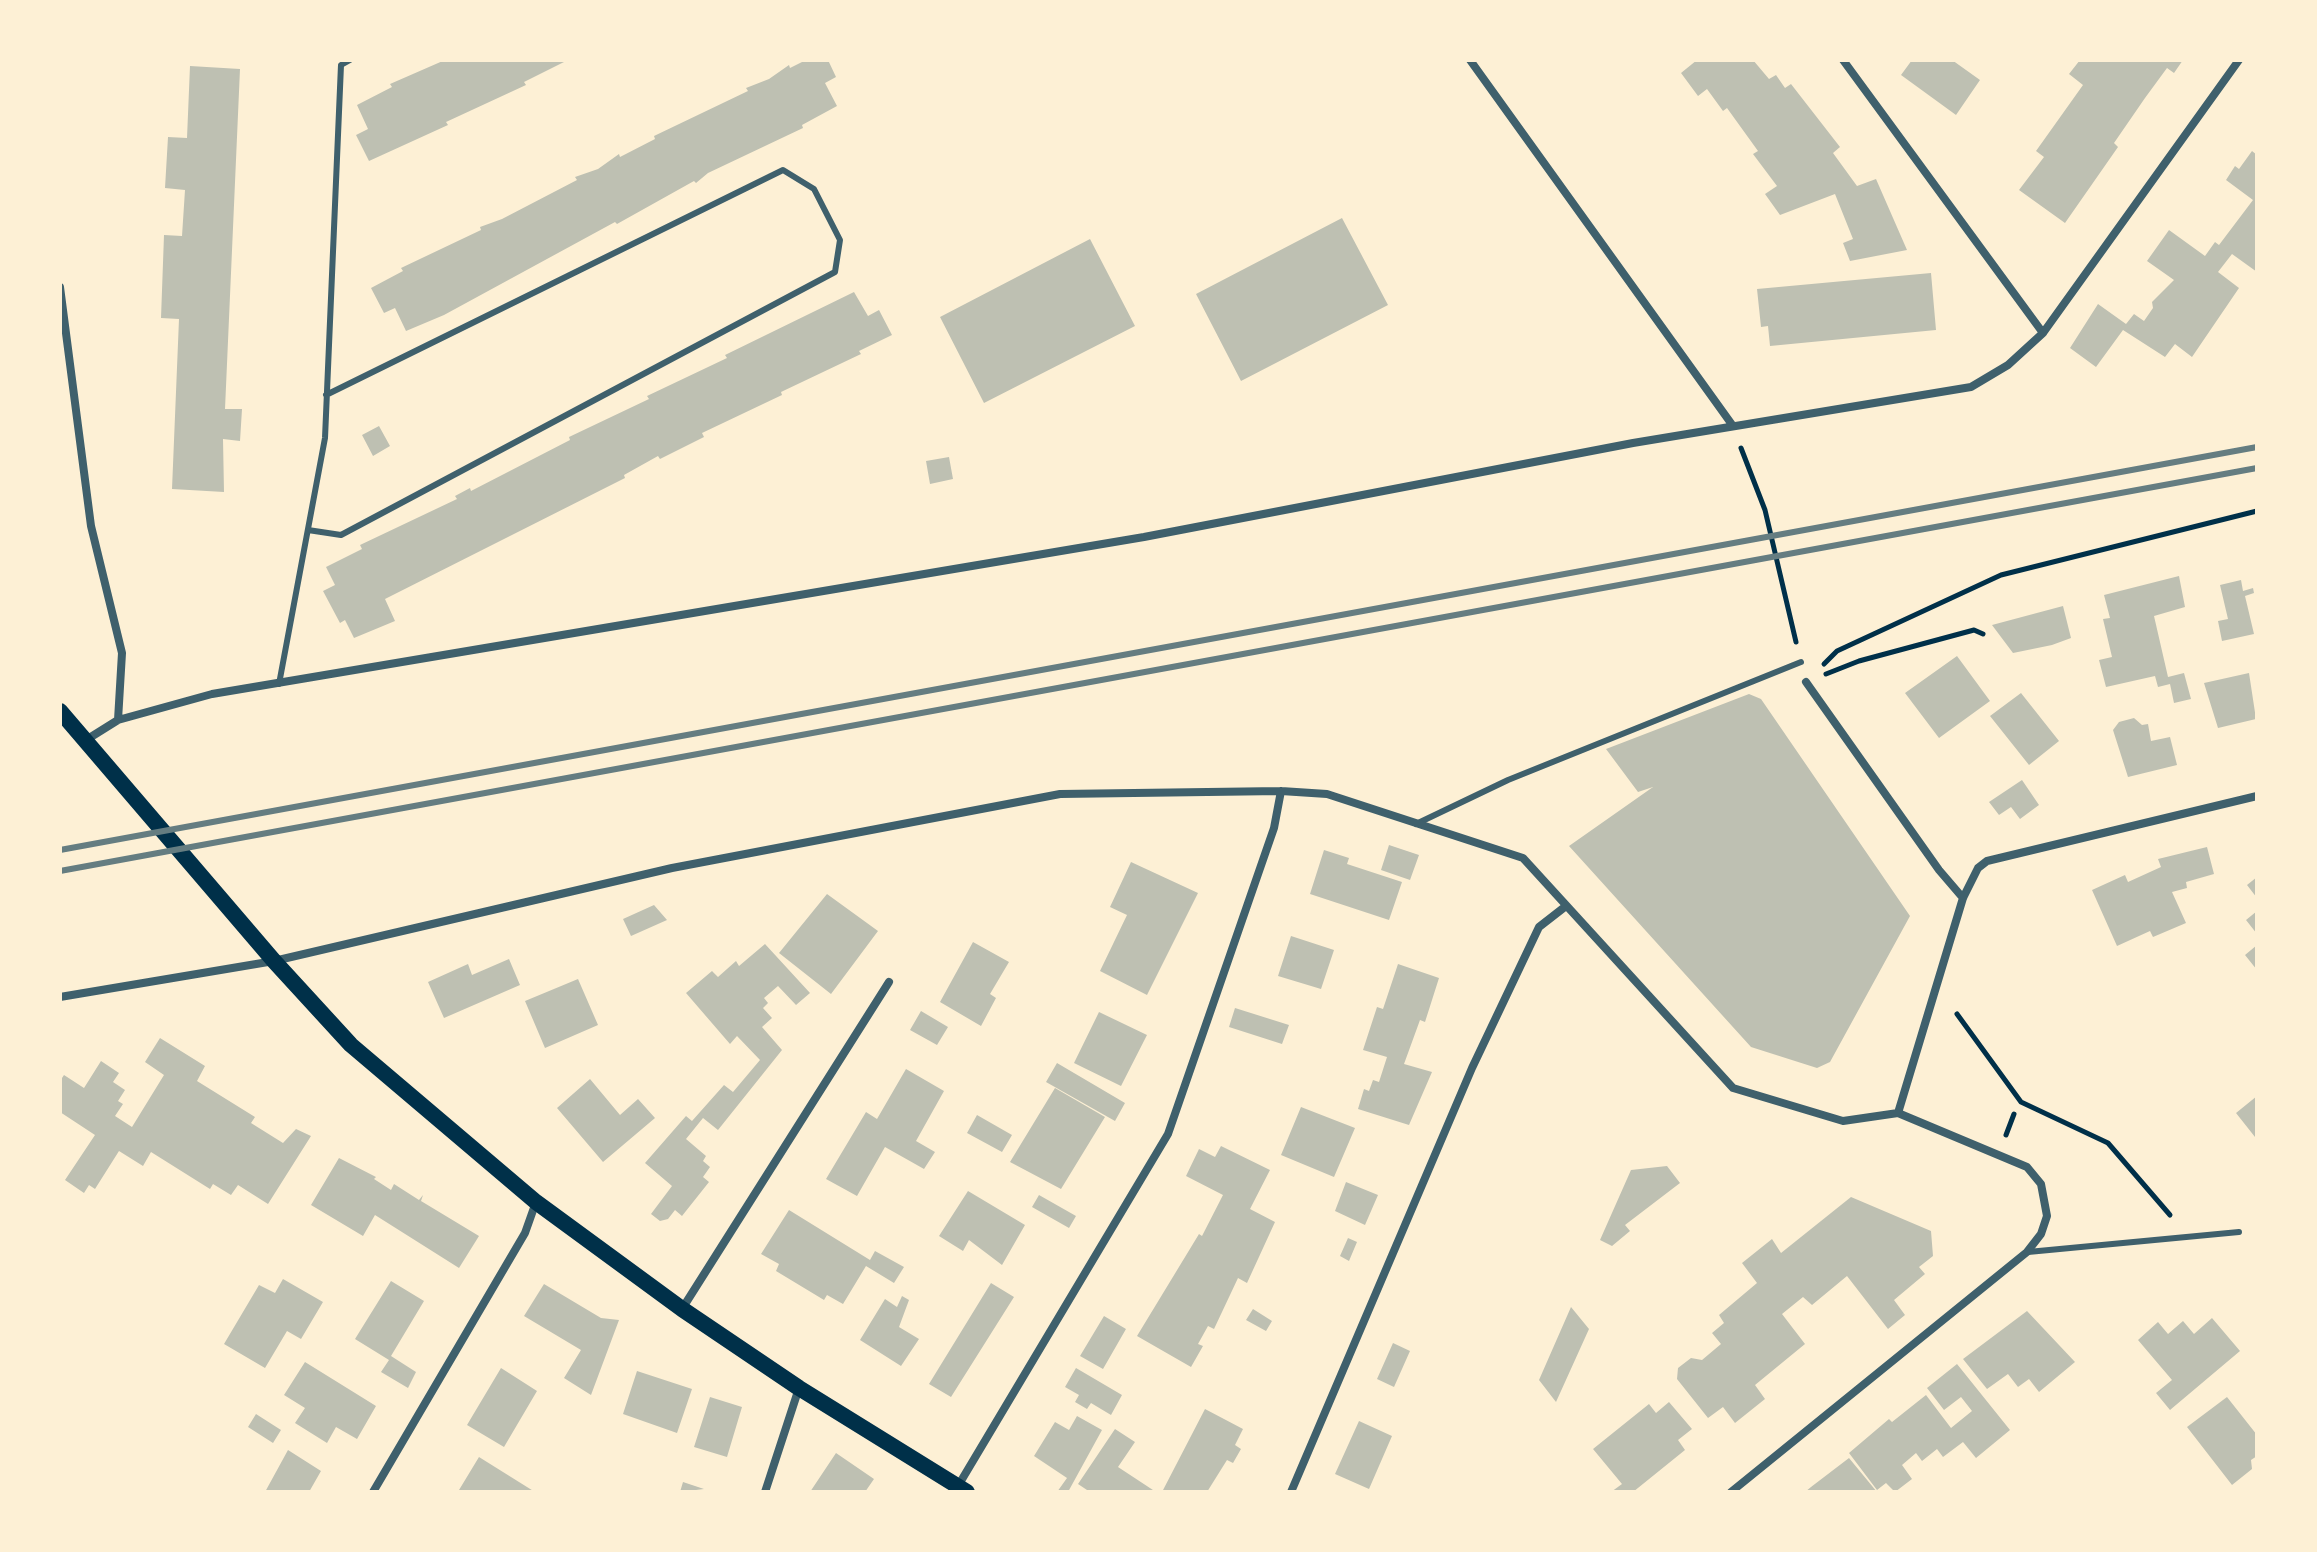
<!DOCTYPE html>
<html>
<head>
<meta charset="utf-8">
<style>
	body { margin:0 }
	#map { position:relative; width:2317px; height:1552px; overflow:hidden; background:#fdf0d5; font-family:Jost,sans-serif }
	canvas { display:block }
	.frame { position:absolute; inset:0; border:62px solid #fdf0d5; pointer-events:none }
</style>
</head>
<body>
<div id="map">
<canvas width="2317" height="1552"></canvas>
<div class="frame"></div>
</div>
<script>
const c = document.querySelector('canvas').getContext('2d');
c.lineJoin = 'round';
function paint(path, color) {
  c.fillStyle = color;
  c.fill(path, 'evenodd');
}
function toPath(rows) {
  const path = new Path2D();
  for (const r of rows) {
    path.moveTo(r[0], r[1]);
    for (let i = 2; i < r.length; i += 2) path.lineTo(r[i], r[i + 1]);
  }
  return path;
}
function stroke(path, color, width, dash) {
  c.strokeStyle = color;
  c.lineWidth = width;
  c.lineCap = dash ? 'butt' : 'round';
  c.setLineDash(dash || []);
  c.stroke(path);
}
paint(toPath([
	[445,60,568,60,524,82,526,85,446,122,448,125,369,161,356,135,368,129,357,105,392,87,390,84],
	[806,60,828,60,836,77,825,83,837,106,802,125,803,128,708,173,696,183,694,181,617,224,615,222,444,315,406,331,395,308,384,313,371,288,403,271,401,268,481,230,480,227,502,219,577,180,575,177,598,169,619,154,620,157,655,139,654,136,748,91,746,88,769,79,789,65,790,68],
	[1697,60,1753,60,1769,79,1776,75,1785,88,1791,84,1840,147,1833,153,1857,186,1876,179,1907,250,1850,261,1843,243,1853,239,1835,194,1780,215,1765,194,1777,186,1753,154,1758,151,1727,108,1723,111,1707,89,1698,96,1681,73],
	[1912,60,1952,60,1980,80,1956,115,1901,75],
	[2080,60,2183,60,2174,73,2167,68,2145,98,2114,143,2118,147,2065,223,2019,190,2044,157,2036,151,2083,85,2069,74],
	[190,66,240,69,225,409,242,409,240,441,223,439,224,492,172,489,179,319,161,318,164,235,182,236,185,190,165,188,168,137,187,138],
	[2252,151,2257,155,2257,272,2232,254,2218,272,2239,288,2192,357,2175,344,2165,357,2123,330,2096,367,2070,348,2098,304,2126,324,2134,314,2144,321,2153,308,2152,302,2174,280,2147,261,2169,230,2205,256,2215,242,2219,245,2253,200,2226,180,2235,166,2239,169],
	[1342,218,1388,305,1241,381,1196,294],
	[1090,239,1135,326,984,403,940,317],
	[1931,273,1936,330,1770,346,1768,326,1761,327,1757,289],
	[854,292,868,316,879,310,892,335,859,351,861,354,781,392,782,395,702,433,704,437,660,459,658,456,624,475,625,478,385,599,395,621,354,638,345,620,340,623,323,591,335,585,326,567,362,549,360,545,457,499,455,496,470,488,471,491,570,440,569,437,649,399,647,396,727,358,725,355],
	[379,426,390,446,373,456,362,435],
	[949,457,953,479,930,484,926,461],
	[2179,576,2185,607,2154,616,2168,677,2184,673,2191,699,2174,703,2170,684,2158,687,2155,676,2106,687,2099,660,2112,657,2103,619,2110,618,2104,595],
	[2241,580,2243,591,2253,588,2254,593,2245,596,2254,634,2222,641,2218,621,2228,619,2220,585],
	[2063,606,2071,638,2052,645,2013,653,1992,625],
	[1957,656,1990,701,1939,738,1905,693],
	[2249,673,2256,719,2218,728,2204,683],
	[2021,693,2059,741,2029,765,1990,716],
	[1749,694,1761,699,1910,916,1830,1062,1817,1068,1751,1047,1569,846,1653,787,1638,792,1606,749],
	[2134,718,2142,725,2148,724,2151,741,2170,737,2177,765,2128,777,2113,730,2119,722],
	[2022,780,2039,805,2020,819,2011,807,1999,815,1989,802],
	[1389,845,1419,855,1410,880,1381,870],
	[2207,847,2214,874,2186,882,2187,888,2172,892,2186,923,2153,937,2150,931,2117,946,2092,890,2125,875,2128,882,2161,867,2158,859],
	[1324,850,1349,858,1347,864,1402,882,1389,920,1310,894],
	[1131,862,1198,893,1147,995,1100,971,1127,915,1110,907],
	[2257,877,2257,898,2247,885],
	[827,894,878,931,831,994,779,953],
	[654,905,667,920,631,936,623,919],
	[2257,911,2257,934,2246,920],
	[1291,936,1334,950,1321,989,1278,976],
	[973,942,1009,962,990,994,996,998,981,1026,940,1002],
	[765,944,810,993,796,1005,778,986,764,998,768,1003,763,1008,772,1018,762,1027,782,1050,718,1130,703,1118,686,1139,706,1156,703,1161,710,1167,703,1177,709,1182,682,1216,675,1210,668,1219,660,1221,651,1214,672,1186,645,1163,686,1116,692,1121,724,1085,733,1092,760,1060,737,1036,730,1044,686,993,712,971,718,977,736,961,739,966],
	[2257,945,2257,970,2245,955],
	[509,959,520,985,444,1018,428,982,468,964,472,975],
	[1398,964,1439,978,1425,1022,1420,1020,1404,1064,1432,1072,1409,1125,1358,1109,1364,1089,1369,1091,1373,1080,1379,1082,1387,1057,1363,1050,1377,1007,1383,1009],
	[578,979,598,1025,545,1048,525,1001],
	[1235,1008,1289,1025,1282,1044,1229,1027],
	[921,1011,948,1027,937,1045,910,1030],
	[1099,1012,1147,1035,1121,1086,1074,1063],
	[160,1038,205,1066,197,1081,255,1117,251,1123,283,1143,296,1129,311,1136,268,1204,238,1185,231,1195,213,1184,210,1189,151,1152,143,1166,119,1151,95,1189,89,1185,84,1193,65,1180,95,1135,60,1112,60,1081,64,1075,84,1088,101,1061,119,1073,113,1082,125,1090,118,1101,123,1104,115,1116,132,1127,164,1075,145,1062],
	[1057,1063,1125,1103,1115,1121,1046,1082],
	[906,1069,944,1091,916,1141,935,1152,924,1169,885,1147,857,1196,826,1179,866,1112,877,1119],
	[590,1079,620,1115,638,1099,655,1118,603,1162,557,1108],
	[1055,1088,1105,1117,1061,1189,1010,1162],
	[2257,1096,2257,1135,2255,1137,2236,1113],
	[1301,1107,1355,1128,1334,1177,1281,1155],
	[977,1115,1012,1135,1002,1152,967,1133],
	[1221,1146,1270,1170,1250,1209,1275,1222,1247,1283,1238,1278,1214,1329,1208,1326,1198,1344,1203,1346,1191,1367,1137,1336,1199,1234,1202,1236,1223,1195,1186,1176,1199,1149,1215,1157],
	[339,1158,376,1177,374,1179,391,1190,394,1184,419,1200,423,1195,421,1201,479,1236,459,1268,375,1215,363,1236,311,1205],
	[1667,1166,1680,1183,1625,1225,1630,1231,1612,1246,1600,1240,1631,1170],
	[1346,1182,1378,1195,1365,1225,1335,1211],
	[968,1191,1025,1225,1002,1265,969,1240,963,1251,939,1236],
	[1039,1195,1076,1216,1069,1228,1032,1207],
	[1851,1197,1931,1231,1933,1256,1919,1267,1925,1274,1894,1300,1905,1315,1888,1329,1847,1276,1812,1305,1803,1297,1782,1314,1805,1344,1755,1385,1765,1399,1735,1423,1723,1407,1708,1418,1677,1379,1678,1368,1691,1358,1702,1360,1721,1344,1712,1333,1724,1323,1719,1315,1757,1283,1742,1263,1772,1239,1781,1253],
	[789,1210,870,1260,875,1251,904,1267,894,1283,866,1266,843,1304,827,1295,824,1300,776,1271,779,1264,761,1254],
	[1348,1238,1357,1242,1349,1261,1340,1256],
	[283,1279,323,1302,301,1339,287,1331,265,1368,224,1344,259,1285,275,1293],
	[391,1281,424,1301,391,1356,416,1372,408,1388,381,1372,389,1360,355,1339],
	[991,1283,1014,1297,951,1397,929,1384],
	[544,1284,601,1318,619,1320,591,1395,564,1378,581,1350,524,1316],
	[902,1296,909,1300,899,1327,919,1339,901,1366,860,1340,885,1299,897,1307],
	[1571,1307,1589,1329,1556,1402,1539,1380],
	[1253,1309,1272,1321,1266,1331,1246,1320],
	[2027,1311,2075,1362,2039,1392,2029,1379,2018,1387,2008,1374,1987,1389,1963,1359],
	[1104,1316,1126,1329,1103,1369,1080,1356],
	[2212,1318,2240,1351,2170,1410,2156,1393,2172,1380,2138,1340,2158,1322,2168,1334,2183,1321,2194,1334],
	[1393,1343,1410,1351,1394,1387,1377,1379],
	[305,1362,376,1406,357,1439,336,1427,327,1443,295,1423,305,1408,284,1395],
	[1957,1364,2010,1430,1976,1458,1963,1442,1943,1457,1937,1449,1922,1461,1916,1453,1902,1465,1912,1479,1895,1492,1886,1483,1877,1490,1849,1453,1889,1419,1892,1422,1926,1395,1951,1428,1972,1411,1961,1397,1944,1410,1927,1388],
	[501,1368,537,1391,504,1447,467,1425],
	[1076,1368,1122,1395,1111,1415,1091,1403,1087,1409,1075,1402,1079,1395,1065,1387],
	[637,1371,692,1389,677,1433,623,1414],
	[710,1397,742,1407,727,1457,694,1447],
	[2227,1397,2257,1435,2257,1456,2251,1460,2252,1469,2232,1485,2187,1427],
	[1669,1402,1692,1429,1678,1440,1685,1450,1633,1492,1611,1492,1622,1484,1593,1449,1649,1404,1656,1413],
	[1205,1409,1243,1429,1235,1445,1241,1449,1233,1463,1227,1460,1207,1492,1162,1492],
	[256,1414,281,1430,273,1443,248,1427],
	[1077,1416,1102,1430,1068,1492,1057,1492,1067,1478,1034,1456,1055,1422,1069,1430],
	[1359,1421,1392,1436,1369,1489,1335,1474],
	[1115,1429,1135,1442,1118,1467,1156,1492,1090,1492,1078,1484],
	[288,1450,321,1471,309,1492,265,1492],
	[836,1453,874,1479,865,1492,810,1492],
	[479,1457,535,1492,462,1492,459,1490],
	[1849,1458,1877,1492,1805,1492,1811,1487],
	[683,1482,704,1489,680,1492]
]), '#bec0b2');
stroke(toPath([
	[1741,448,1765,510,1796,642],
	[1824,664,1837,651,2001,575,2257,511],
	[1826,674,1859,661,1974,630,1983,634],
	[1957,1014,2021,1102,2108,1143,2170,1215],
	[2006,1135,2014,1114]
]), '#003049', 5);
stroke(toPath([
	[308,530,341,535,835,272,840,240,814,189,783,170,326,395],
	[279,684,325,438,341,65,350,60],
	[1416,824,1508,780,1801,662],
	[2028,1252,2239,1232]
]), '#3f606c', 6);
stroke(toPath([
	[1470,60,1733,426],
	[1843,60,2043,333],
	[60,287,91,526,122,653,118,720],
	[1806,682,1939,870,1963,898],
	[86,740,118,720,212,694,1144,537,1633,443,1971,387,2008,365,2043,333,2239,60],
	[60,997,274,961,672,868,1060,794,1281,791,1327,794,1523,858,1733,1088,1843,1121,1898,1113,2027,1167,2041,1184,2047,1216,2041,1234,2027,1252,1731,1492],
	[1898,1113,1963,898,1978,868,1987,861,2257,796],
	[682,1309,889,982],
	[958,1486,1168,1134,1274,828,1281,791],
	[373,1492,525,1233,536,1202],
	[765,1492,799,1388],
	[1291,1492,1472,1068,1539,927,1566,906]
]), '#3f606c', 8);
stroke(toPath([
	[60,711,274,961,351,1045,536,1202,682,1309,799,1388,967,1492]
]), '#003049', 16);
stroke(toPath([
	[60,850,2257,447],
	[60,871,2257,468]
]), '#657d81', 6);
</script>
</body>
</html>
